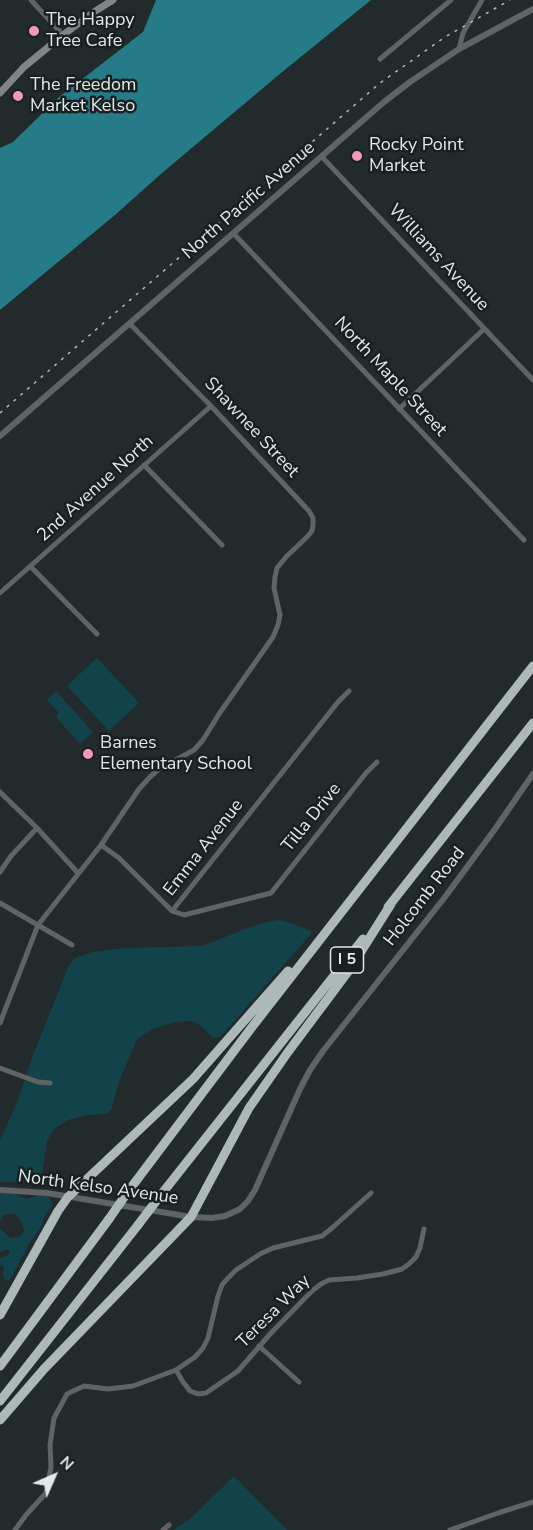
<!DOCTYPE html>
<html>
<head>
<meta charset="utf-8">
<style>
	body { margin:0 }
	#map { position:relative; width:533px; height:1530px; overflow:hidden; background:#222a2b; font-family:"Nunito Sans",sans-serif }
	canvas { display:block }
	.north { position:absolute; left:24px; top:1446px; width:60px; height:60px; -webkit-text-stroke:4px #182021; paint-order:stroke; rotate:45deg; font-size:16px; font-weight:700; line-height:24px; text-align:center; color:#e3e8e9 }
	.north::after { content:''; display:block; margin:auto; width:21px; height:27px; background:#e3e8e9; clip-path:polygon(50% 0,100% 100%,50% 72%,0 100%) }
</style>
</head>
<body>
<div id="map">
<canvas width="533" height="1530"></canvas>
<div class="north">N</div>
</div>
<script>
const c = document.querySelector('canvas').getContext('2d');
c.lineJoin = 'round';
function paint(path, color) {
  c.fillStyle = color;
  c.fill(path, 'evenodd');
}
function toPath(rows) {
  const path = new Path2D();
  for (const r of rows) {
    path.moveTo(r[0], r[1]);
    for (let i = 2; i < r.length; i += 2) path.lineTo(r[i], r[i + 1]);
  }
  return path;
}
function stroke(path, color, width, dash) {
  c.strokeStyle = color;
  c.lineWidth = width;
  c.lineCap = dash ? 'butt' : 'round';
  c.setLineDash(dash || []);
  c.stroke(path);
}
function drawText(font, color, halo, rows, align = 'center') {
  c.font = font + ' "Nunito Sans",sans-serif';
  c.lineWidth = 5;
  c.setLineDash([]);
  c.textBaseline = 'middle';
  c.strokeStyle = halo;
  c.fillStyle = color;
  for (const [text, x, y, turn = 0] of rows) {
    c.save();
    c.translate(x, y);
    c.rotate((+turn || 0) * Math.PI / 180);
    c.textAlign = isNaN(turn) ? turn : align;
    if (halo) c.strokeText(text, 0, 0);
    c.fillText(text, 0, 0);
    c.restore();
  }
}
paint(toPath([
	[97,658,139,703,109,731,67,686],
	[56,691,93,732,80,744,56,717,59,713,47,700],
	[278,920,292,923,311,931,311,934,220,1037,213,1038,199,1024,193,1021,175,1022,153,1029,143,1035,136,1041,119,1082,112,1108,107,1114,87,1115,68,1120,54,1129,47,1141,42,1173,36,1182,0,1182,0,1140,18,1100,33,1055,69,965,75,958,92,952,125,948,202,946,258,924],
	[0,1193,15,1194,27,1199,41,1194,49,1197,52,1202,52,1206,45,1215,42,1225,29,1244,11,1278,8,1281,4,1279,3,1274,4,1267,2,1265,0,1266,0,1258,8,1255,10,1250,8,1249,0,1252,0,1228,8,1236,12,1238,20,1236,24,1231,23,1226,18,1217,14,1214,5,1214,0,1221],
	[234,1476,287,1530,173,1530,189,1520]
]), '#13434a');
paint(toPath([
	[156,0,371,0,281,73,162,173,115,215,0,310,0,148,13,142,59,97,143,32]
]), '#257b87');
stroke(toPath([
	[31,0,63,35],
	[459,49,463,33,482,0],
	[380,59,451,0],
	[322,157,533,380],
	[234,234,524,540],
	[399,409,484,329],
	[144,465,222,545],
	[31,567,97,634],
	[0,593,211,406],
	[0,792,37,828,78,873],
	[101,845,139,789,151,776,159,769,194,750,203,740,219,714,273,637,278,625,280,615,274,588,275,577,277,568,286,557,307,537,312,531,313,525,313,518,309,511,211,406,130,324],
	[0,872,11,856,37,828],
	[0,903,72,945],
	[172,911,338,702,349,691],
	[0,1023,38,925,101,845,119,858,172,911,184,915,271,893,366,773,377,762],
	[0,1068,38,1082,50,1083],
	[259,1346,299,1382],
	[176,1370,183,1382,190,1391,198,1394,206,1393,238,1371,271,1333,312,1291,321,1284,329,1280,357,1278,383,1274,402,1269,409,1264,416,1257,420,1248,424,1229],
	[15,1530,26,1515,46,1493,51,1467,50,1445,54,1418,67,1394,84,1386,108,1389,133,1386,176,1370,195,1357,203,1348,208,1338,218,1296,222,1285,227,1279,236,1270,260,1254,273,1248,322,1236,332,1228,371,1193],
	[163,1530,169,1525],
	[450,1530,498,1513,533,1502]
]), '#606465', 5);
stroke(toPath([
	[0,436,384,102,410,82,459,49,533,9],
	[0,1190,47,1193,191,1217,212,1218,225,1216,240,1209,248,1201,255,1190,300,1089,310,1070,323,1051,445,897,495,829,533,774]
]), '#606465', 6);
stroke(toPath([
	[0,93,24,67,63,35,94,12,113,0]
]), '#808687', 7);
stroke(toPath([
	[388,907,533,723],
	[127,1193,252,1027,533,666],
	[160,1196,363,939],
	[0,1315,58,1211,68,1197,193,1079,288,971],
	[0,1366,109,1219],
	[0,1401,138,1225],
	[0,1420,44,1369,191,1217,249,1108,288,1052,350,969,391,904]
]), '#adb8b9', 9);
stroke(toPath([
	[0,413,380,83,445,37,510,0]
]), '#b3b9ba', 1.5, [3, 6]);
stroke(toPath([
	[109,1219,127,1193],
	[138,1225,160,1196]
]), '#adb8b9', 9);
for (const [x, y, r, color] of [
	[34,31,6,"#f09ab7"],
	[18,96,6,"#f09ab7"],
	[357,156,6,"#f09ab7"],
	[88,754,6,"#f09ab7"]
]) {
  const dot = new Path2D();
  dot.arc(x, y, r, 0, 2 * Math.PI);
  c.fillStyle = color;
  c.fill(dot);
  stroke(dot, '#182021', 2);
}
for (const [x, y, w] of [
	[347,960,33]
]) {
  const box = new Path2D();
  box.roundRect(x - w / 2, y - 13, w, 26, 4.5);
  c.fillStyle = '#182021';
  c.fill(box);
  stroke(box, '#e3e8e9', 1.5);
}
drawText('bold 16px', '#e3e8e9', null, [
	["I 5",347,960]
]);
drawText('18px', '#e3e8e9', '#182021', [
	["The Happy",46,21],
	["Tree Cafe",46,42],
	["The Freedom",30,86],
	["Market Kelso",30,107],
	["Rocky Point",369,146],
	["Market",369,167],
	["Barnes",100,744],
	["Elementary School",100,765]
], 'left');
drawText('18px', '#e3e8e9', '#182021', [
	["North Pacific Avenue",249,201,-41],
	["Williams Avenue",438,258,47],
	["North Maple Street",390,377,47],
	["Shawnee Street",251,428,47],
	["2nd Avenue North",96,489,-42],
	["Tilla Drive",312,818,-51],
	["Emma Avenue",204,848,-52],
	["Holcomb Road",425,897,-52],
	["North Kelso Avenue",98,1188,8],
	["Teresa Way",274,1312,-45]
]);
</script>
</body>
</html>
